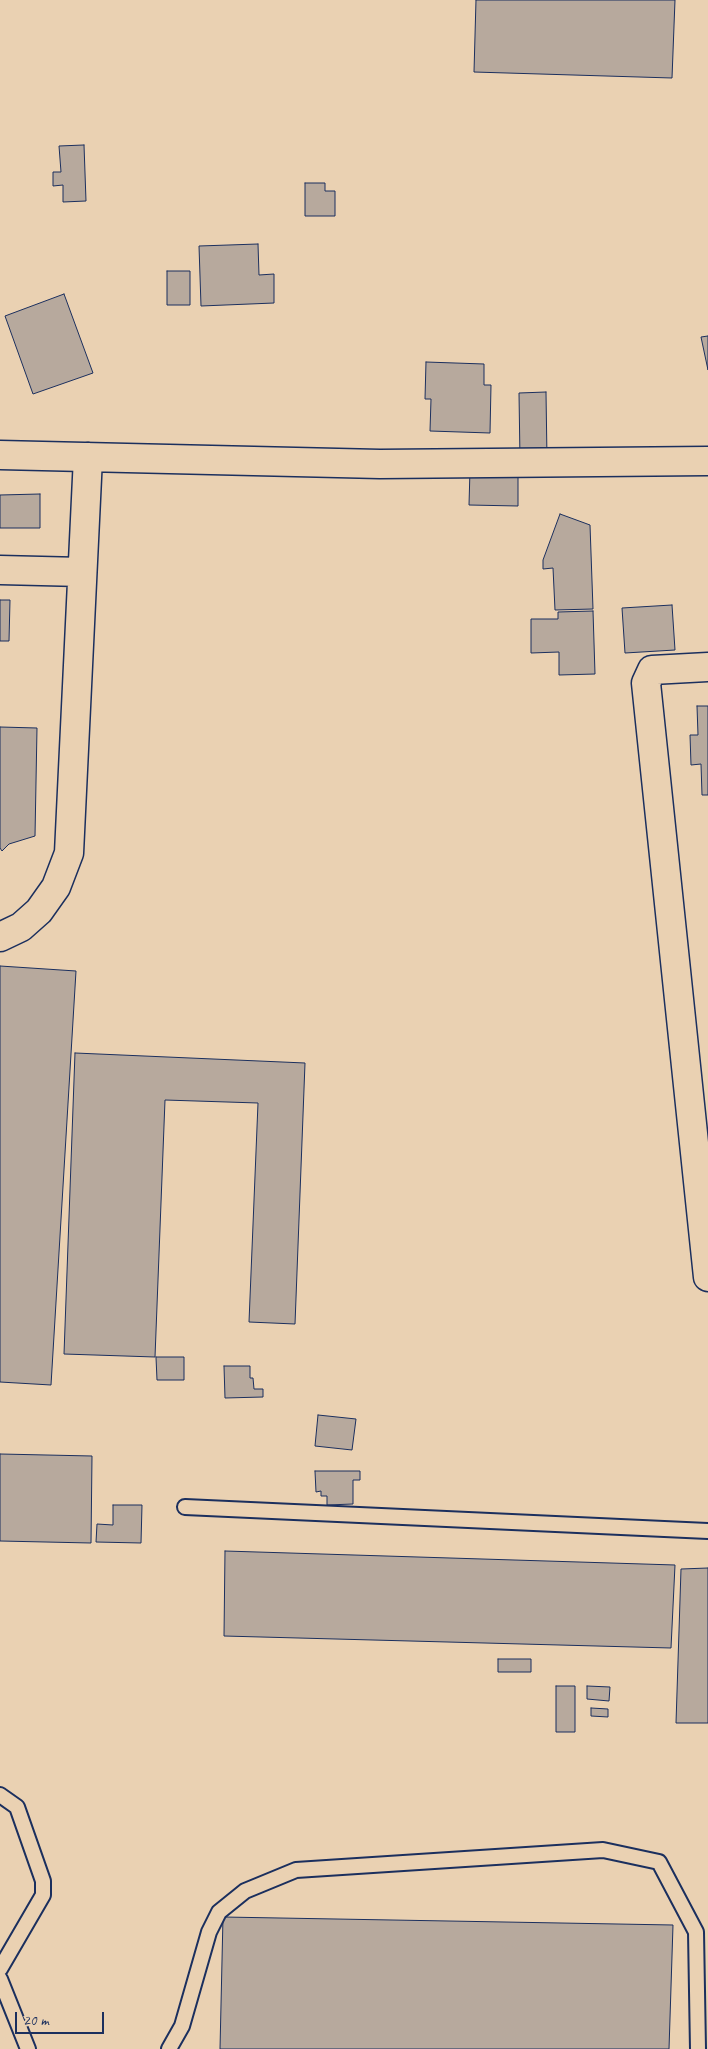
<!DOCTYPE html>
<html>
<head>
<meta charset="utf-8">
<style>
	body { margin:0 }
	#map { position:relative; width:708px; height:2049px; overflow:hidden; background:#ead1b2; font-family:Caveat,sans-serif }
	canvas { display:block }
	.scale { position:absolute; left:15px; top:2012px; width:89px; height:22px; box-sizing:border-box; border:2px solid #1b2f5e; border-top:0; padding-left:6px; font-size:15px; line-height:18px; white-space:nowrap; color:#1b2f5e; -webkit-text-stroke:4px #ead1b2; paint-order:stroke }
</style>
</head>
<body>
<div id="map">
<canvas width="708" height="2049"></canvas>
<div class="scale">20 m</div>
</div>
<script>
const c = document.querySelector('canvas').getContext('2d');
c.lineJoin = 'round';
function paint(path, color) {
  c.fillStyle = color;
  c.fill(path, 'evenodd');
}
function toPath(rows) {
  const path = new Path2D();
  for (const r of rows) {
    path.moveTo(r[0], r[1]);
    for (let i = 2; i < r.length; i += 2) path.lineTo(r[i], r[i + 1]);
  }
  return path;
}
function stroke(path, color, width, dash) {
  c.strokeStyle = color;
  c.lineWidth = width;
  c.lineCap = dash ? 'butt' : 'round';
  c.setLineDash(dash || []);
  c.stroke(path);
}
const building = toPath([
	[476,0,675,0,672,78,474,72,476,0],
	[84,145,86,201,63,202,63,185,53,186,53,172,61,172,59,146,84,145],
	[305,183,325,183,325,191,335,191,335,216,305,216,305,183],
	[258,244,259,275,274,274,274,303,201,306,199,246,258,244],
	[167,271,190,271,190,305,167,305,167,271],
	[64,294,93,373,33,394,5,316,64,294],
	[708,336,708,370,701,337,708,336],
	[426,362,484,364,484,385,491,385,490,433,430,431,431,399,425,399,426,362],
	[546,392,547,459,520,460,519,393,546,392],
	[470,470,518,471,518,506,469,505,470,470],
	[40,494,40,528,0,528,0,495,40,494],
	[560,514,590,525,593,609,555,610,553,568,543,569,543,560,560,514],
	[0,600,10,600,9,641,0,641,0,600],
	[672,605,675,650,625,653,622,608,672,605],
	[593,611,595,674,559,675,559,652,531,653,531,619,558,619,558,612,593,611],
	[697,706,708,706,708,795,702,795,701,764,691,765,690,735,698,735,697,706],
	[0,727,37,728,35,836,9,844,2,851,0,848,0,727],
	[0,966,76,971,51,1385,0,1382,0,966],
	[75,1053,305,1063,295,1324,249,1322,258,1103,165,1100,155,1357,64,1354,75,1053],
	[156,1357,184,1357,184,1380,157,1380,156,1357],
	[224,1366,250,1366,250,1378,253,1378,254,1389,263,1389,263,1397,225,1398,224,1366],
	[318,1415,356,1419,352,1450,315,1446,318,1415],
	[0,1454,92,1456,91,1543,0,1541,0,1454],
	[315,1471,360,1471,360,1480,353,1480,353,1504,327,1505,327,1496,321,1496,321,1491,316,1492,315,1471],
	[113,1505,142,1505,141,1543,96,1542,97,1524,113,1525,113,1505],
	[225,1551,675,1565,671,1648,224,1636,225,1551],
	[708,1568,708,1723,676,1723,681,1569,708,1568],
	[498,1659,531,1659,531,1672,498,1672,498,1659],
	[556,1686,575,1686,575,1732,556,1732,556,1686],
	[587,1686,610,1687,609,1701,587,1699,587,1686],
	[591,1708,608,1709,608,1717,591,1716,591,1708],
	[223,1917,673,1925,669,2049,220,2049,223,1917]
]);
paint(building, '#b7a99d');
stroke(building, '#1b2f5e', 1);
const lane = toPath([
	[185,1507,708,1531],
	[0,1795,17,1807,43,1881,43,1895,0,1969],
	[0,1979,28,2049],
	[169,2049,182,2026,209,1932,219,1912,245,1891,296,1870,603,1850,659,1862,696,1932,698,2049]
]);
const street = toPath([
	[0,455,380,464,708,461],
	[0,570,82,572],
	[708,667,652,670,646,683,708,1277],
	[0,937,21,927,39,911,56,887,69,853,88,457]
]);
stroke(lane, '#1b2f5e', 18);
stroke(street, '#1b2f5e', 31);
stroke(lane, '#ead1b2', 14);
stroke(street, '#ead1b2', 28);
</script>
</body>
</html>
